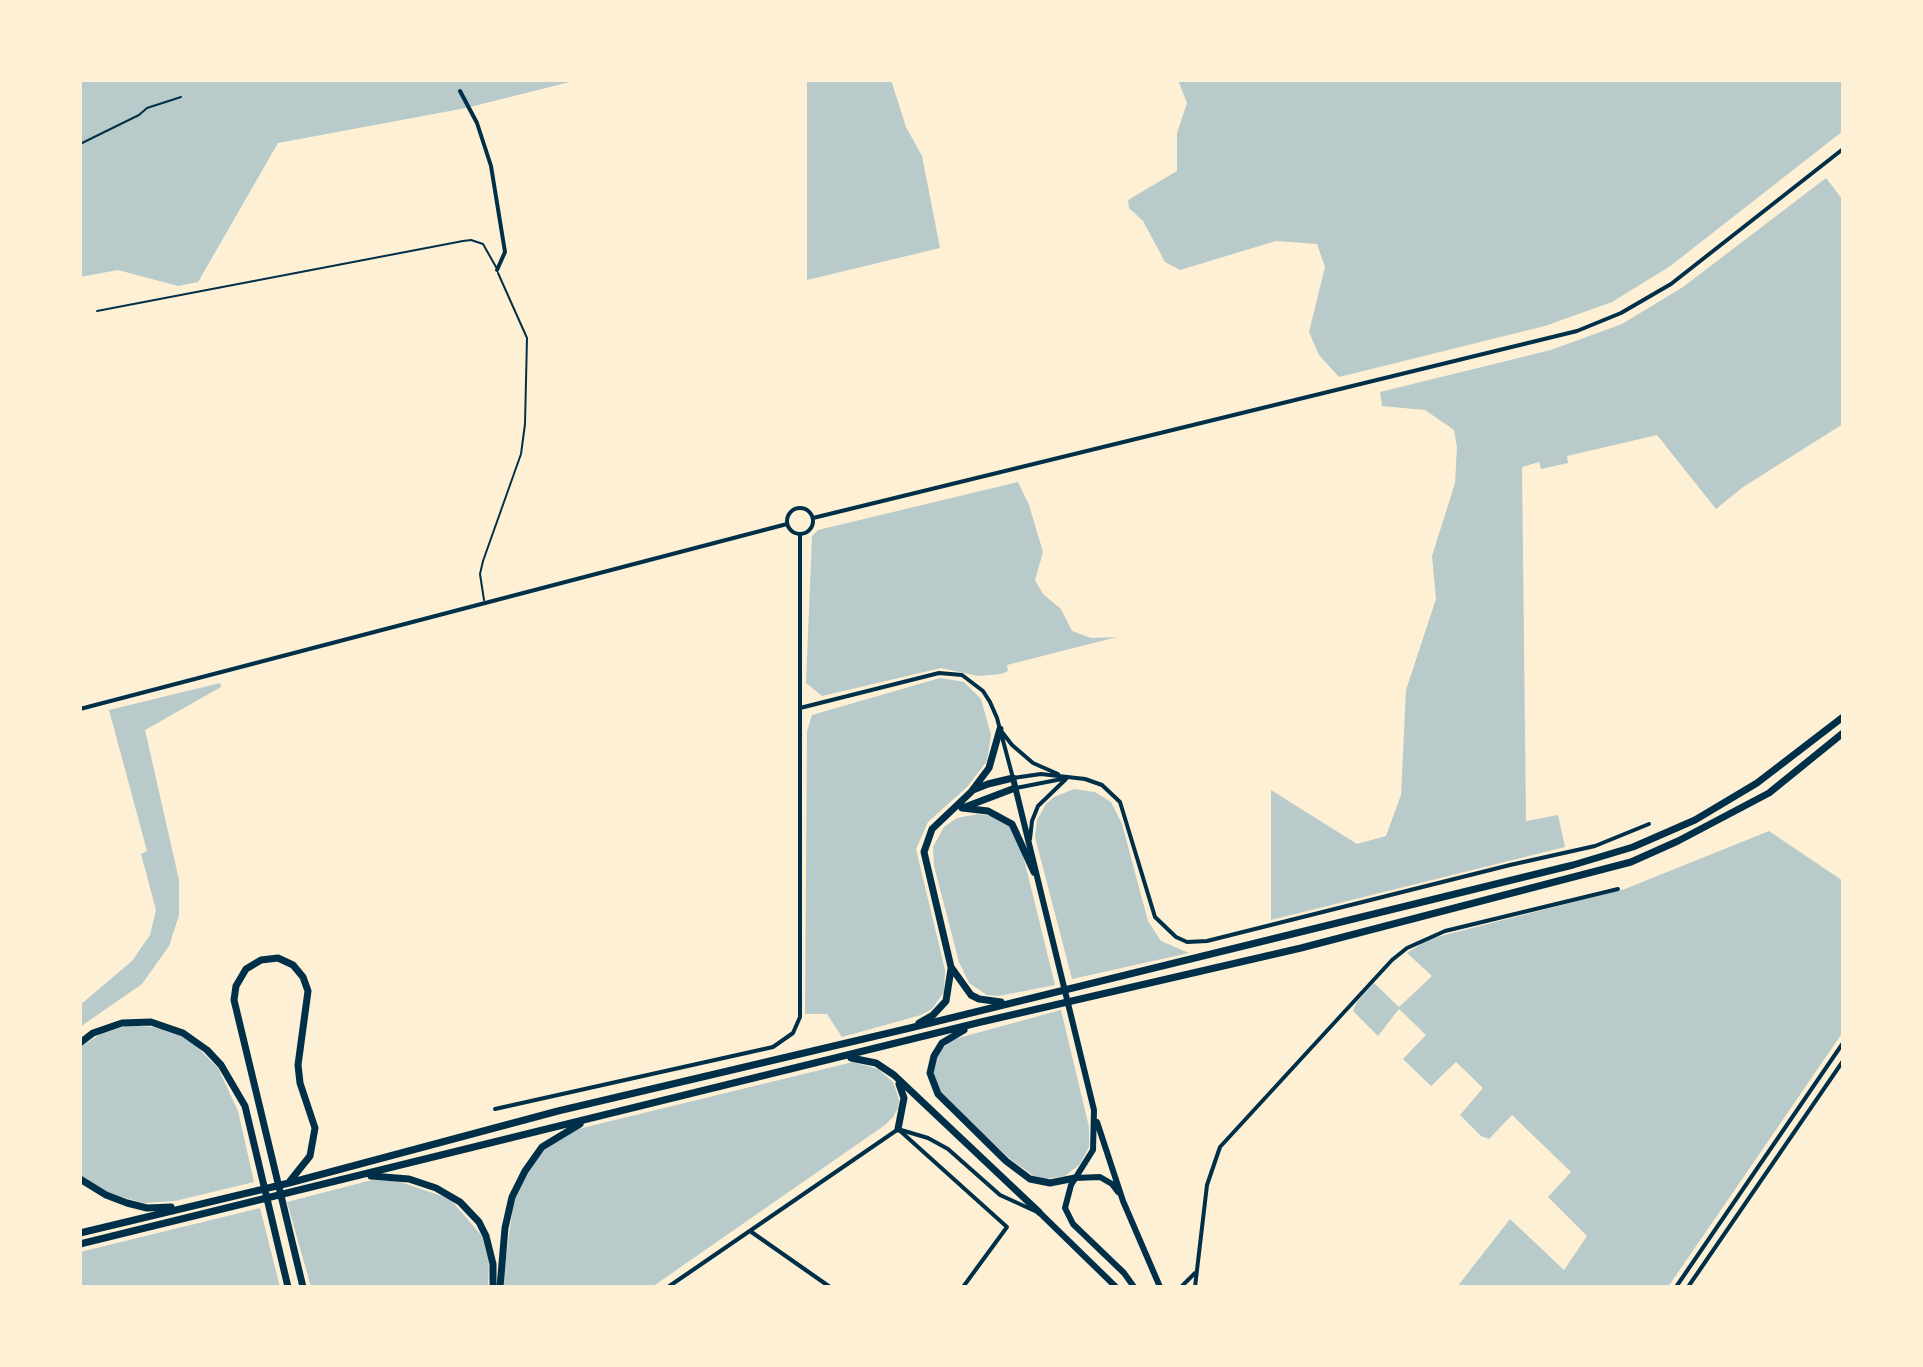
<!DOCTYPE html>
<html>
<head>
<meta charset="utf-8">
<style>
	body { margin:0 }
	#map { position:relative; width:1923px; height:1367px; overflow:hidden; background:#fdf0d5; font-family:Literata,serif }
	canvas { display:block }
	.frame { position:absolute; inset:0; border:82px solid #fdf0d5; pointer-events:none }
</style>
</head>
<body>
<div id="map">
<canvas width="1923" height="1367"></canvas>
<div class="frame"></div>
</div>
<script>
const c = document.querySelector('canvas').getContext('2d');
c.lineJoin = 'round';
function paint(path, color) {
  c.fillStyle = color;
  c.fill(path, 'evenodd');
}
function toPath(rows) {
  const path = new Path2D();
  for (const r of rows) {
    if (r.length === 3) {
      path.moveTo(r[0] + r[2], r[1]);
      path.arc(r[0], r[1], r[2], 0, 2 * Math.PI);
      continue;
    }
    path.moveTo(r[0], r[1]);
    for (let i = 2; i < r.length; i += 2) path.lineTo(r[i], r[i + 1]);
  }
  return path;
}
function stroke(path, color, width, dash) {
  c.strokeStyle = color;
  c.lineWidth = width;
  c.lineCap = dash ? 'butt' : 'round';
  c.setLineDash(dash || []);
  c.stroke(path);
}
paint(toPath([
	[80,80,578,80,466,108,278,143,198,282,178,286,118,270,80,277],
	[807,80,891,80,906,127,922,156,940,248,807,280],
	[1178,80,1843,80,1843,131,1669,267,1612,302,1545,326,1339,377,1319,355,1309,332,1325,267,1317,244,1276,241,1180,270,1165,262,1143,221,1129,208,1128,200,1177,171,1177,133,1187,103],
	[1826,178,1843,200,1843,424,1743,487,1716,509,1657,435,1567,456,1568,463,1541,469,1539,462,1522,467,1526,821,1558,815,1565,847,1271,920,1271,790,1357,844,1386,836,1401,795,1406,690,1436,599,1432,556,1455,483,1457,447,1454,430,1425,410,1382,406,1380,392,1551,350,1622,324,1683,287],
	[1018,482,1029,505,1043,552,1035,580,1043,594,1061,609,1072,631,1091,638,1117,637,1007,665,1008,671,1001,674,978,676,941,668,822,696,806,683,812,536,818,530],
	[940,678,964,682,981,699,991,735,987,761,967,787,928,822,916,849,945,970,944,992,932,1009,921,1015,842,1037,827,1014,805,1014,807,731,812,715],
	[220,683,221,687,145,730,179,880,179,915,169,946,142,984,80,1027,80,1005,132,961,150,935,156,910,141,854,147,851,109,710],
	[1074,789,1095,792,1111,802,1122,824,1148,921,1161,941,1189,953,1072,979,1035,837,1037,820,1046,804,1054,797],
	[978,814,991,816,1009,826,1020,843,1055,985,999,996,987,995,969,983,959,962,934,866,933,847,944,827,957,818],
	[1769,831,1843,881,1843,1032,1668,1287,1457,1287,1510,1219,1564,1270,1587,1236,1548,1197,1571,1172,1512,1115,1489,1139,1481,1136,1460,1115,1483,1088,1456,1062,1431,1086,1403,1059,1426,1035,1399,1009,1378,1036,1353,1011,1357,1002,1374,983,1399,1007,1432,976,1407,953,1429,939,1625,889],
	[1061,1010,1089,1127,1089,1147,1080,1164,1065,1176,1045,1179,1034,1176,1009,1158,946,1100,939,1090,933,1070,939,1052,951,1040],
	[129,1025,164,1028,179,1034,196,1046,218,1068,238,1111,254,1182,175,1201,144,1203,110,1194,80,1175,80,1048,100,1034],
	[853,1062,878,1069,893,1082,899,1099,898,1108,893,1117,885,1125,652,1287,502,1287,514,1199,529,1169,549,1145,578,1129],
	[372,1180,398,1181,450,1199,482,1236,489,1262,488,1287,311,1287,287,1202],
	[260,1208,280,1287,80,1287,80,1252]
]), '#b9caca');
stroke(toPath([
	[80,144,139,115,147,108,181,97]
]), '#003049', 2);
stroke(toPath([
	[97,311,463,241,471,240,483,244,496,267],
	[484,600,480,574,483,561,521,454,525,424,527,338,498,273]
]), '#003049', 2);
stroke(toPath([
	[460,91,477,123,491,166,505,252,497,270],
	[800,521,13],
	[813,518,1577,331,1621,313,1671,284,1843,149],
	[800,708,939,673,962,675,983,691,990,702,997,718,1013,778,1041,774,1085,779,1102,785,1120,802,1155,917,1176,937,1187,942,1207,941,1510,865,1595,846,1649,824],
	[80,709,787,524],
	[1002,732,1012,745,1033,763,1058,774],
	[1016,788,1062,779],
	[1030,839,1032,821,1038,806,1066,779],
	[495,1109,773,1047,793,1033,800,1017,800,534],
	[898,1129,1007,1227,963,1287],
	[901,1130,928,1138,948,1149,1000,1195,1035,1211],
	[750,1231,830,1287],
	[668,1287,897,1130],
	[1181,1287,1195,1273],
	[1195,1287,1207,1185,1220,1147,1392,960,1407,948,1445,931,1618,889],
	[1676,1287,1843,1043],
	[1688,1287,1843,1061]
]), '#003049', 4);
stroke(toPath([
	[1013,778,1094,1110,1093,1150,1071,1185,1065,1208,1073,1224,1124,1273,1134,1287],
	[1097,1122,1123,1201,1160,1287],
	[1075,1178,1100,1177,1112,1184,1118,1192],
	[1039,1212,1116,1287]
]), '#003049', 6);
stroke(toPath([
	[1000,729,989,768,971,792,932,829,924,852,951,967,971,995,979,999,1001,1002],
	[973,790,988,784,1013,778],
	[965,807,1015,788],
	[962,808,988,811,1012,824,1034,872],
	[919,1023,933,1015,946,1001,951,969],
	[964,1030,942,1043,934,1056,930,1073,938,1094,1006,1161,1030,1179,1050,1183,1075,1178],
	[80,1043,93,1033,122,1023,151,1022,183,1033,207,1050,221,1065,245,1106,288,1287],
	[851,1058,876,1063,894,1075,1039,1212],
	[898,1129,904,1098,899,1084],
	[371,1176,409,1179,436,1188,460,1202,479,1222,486,1236,493,1264,493,1287],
	[80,1179,106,1195,127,1203,147,1208,171,1207],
	[290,1181,310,1156,315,1128,300,1083,298,1065,308,991,303,977,293,965,278,958,261,960,246,969,236,986,234,1000,303,1287],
	[80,1233,289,1183,558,1111,910,1028,1573,865,1633,847,1695,820,1757,783,1843,717],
	[80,1244,981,1022,1301,948,1631,862,1678,841,1769,793,1843,733],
	[500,1287,505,1228,512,1197,525,1171,542,1147,580,1124]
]), '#003049', 7);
</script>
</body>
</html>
